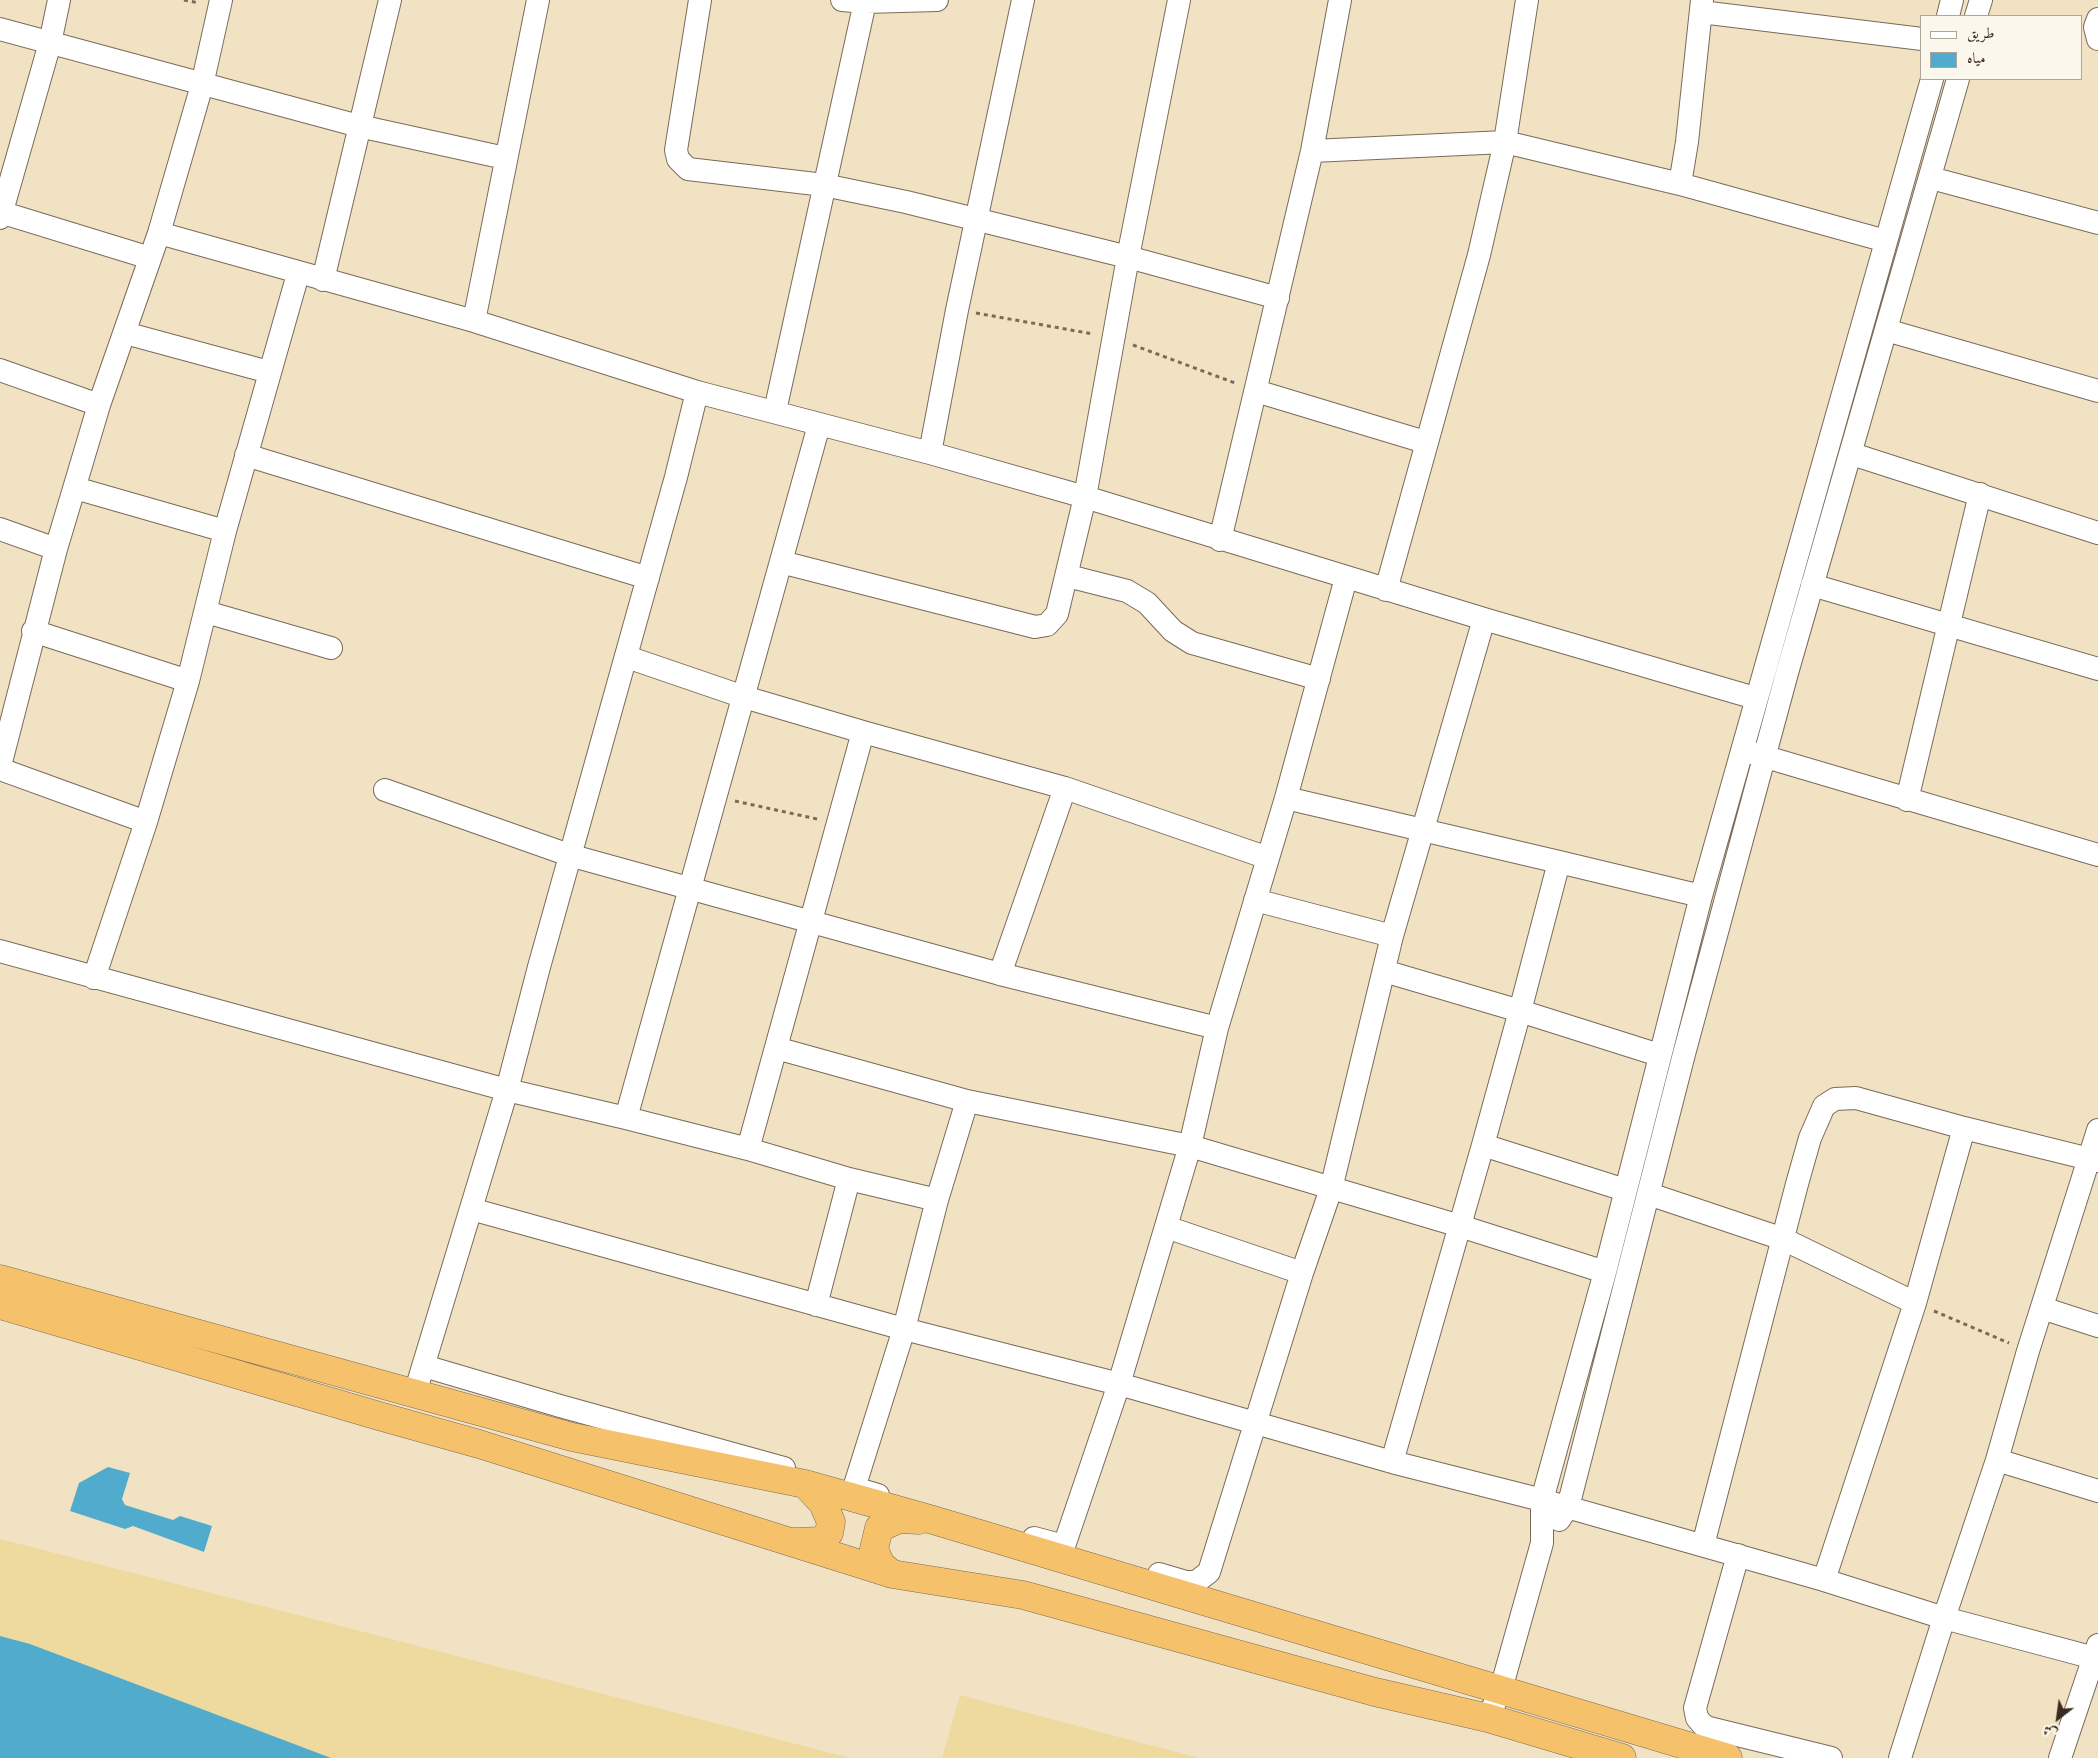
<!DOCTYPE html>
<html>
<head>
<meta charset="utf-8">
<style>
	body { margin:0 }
	#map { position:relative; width:2098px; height:1758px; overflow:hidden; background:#f1e2c3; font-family:"IM FELL French Canon",Amiri,serif }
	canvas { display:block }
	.legend { position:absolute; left:1920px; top:15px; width:162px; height:65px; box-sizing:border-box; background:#fbf7ec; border:1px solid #aea59a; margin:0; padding:6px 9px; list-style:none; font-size:15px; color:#3b2a1e }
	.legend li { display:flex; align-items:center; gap:10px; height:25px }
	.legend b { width:25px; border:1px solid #aea59a }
	.north { position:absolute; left:2033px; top:1693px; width:50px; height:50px; -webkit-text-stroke:4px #fbf7ec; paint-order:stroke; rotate:210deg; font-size:14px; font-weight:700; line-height:20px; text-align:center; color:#3b2a1e }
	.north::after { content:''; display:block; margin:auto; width:18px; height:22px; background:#3b2a1e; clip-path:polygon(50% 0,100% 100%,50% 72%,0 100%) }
</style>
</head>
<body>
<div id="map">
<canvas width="2098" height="1758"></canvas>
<ul class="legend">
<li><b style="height:6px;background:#fff"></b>طريق</li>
<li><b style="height:14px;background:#50abcd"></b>مياه</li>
</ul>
<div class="north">ش</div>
</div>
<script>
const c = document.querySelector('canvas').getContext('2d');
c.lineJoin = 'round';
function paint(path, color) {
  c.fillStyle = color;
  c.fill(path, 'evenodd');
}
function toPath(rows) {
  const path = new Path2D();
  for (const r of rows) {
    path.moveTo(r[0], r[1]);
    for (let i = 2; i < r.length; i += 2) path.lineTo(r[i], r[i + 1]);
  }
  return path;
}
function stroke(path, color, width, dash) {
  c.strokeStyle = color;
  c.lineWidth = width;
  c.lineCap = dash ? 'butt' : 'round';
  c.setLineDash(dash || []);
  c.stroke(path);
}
paint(toPath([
	[0,1539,372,1634,850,1758,178,1758,0,1703],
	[960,1695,1199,1758,942,1758]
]), '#eeda9e');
paint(toPath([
	[108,1467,130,1473,122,1499,125,1505,173,1520,180,1516,212,1526,204,1552,133,1526,125,1529,70,1511,79,1483],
	[0,1636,30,1644,331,1758,0,1758]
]), '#50abcd');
const minor = toPath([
	[700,0,676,150,678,159,688,169,824,185,906,202,1128,257,1278,298],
	[842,0,865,2,937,0],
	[1701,12,1922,39],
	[1948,16,1952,0],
	[1976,16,1981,0],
	[2098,19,2095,27,2098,39],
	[0,29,359,126,505,158],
	[1312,151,1505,142,1680,184,1886,241],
	[1931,178,2098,223],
	[1680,184,1687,142,1702,0],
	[0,212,150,258],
	[0,218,50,43,59,0],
	[159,233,474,321,697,392,930,453,1085,497,1128,257,1179,0],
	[323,280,390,0],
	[474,321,538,0],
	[1886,330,2098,391],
	[125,333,269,372],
	[0,370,99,405],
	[1256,391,1425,442],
	[775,411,865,2],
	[930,453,957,310,1023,0],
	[1852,454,2098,533],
	[246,455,648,578],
	[75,488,225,531],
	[0,529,56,549,99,405,159,233,202,85,221,0],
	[1220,540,1312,151,1340,0],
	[781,562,1035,627,1047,625,1057,614,1085,497,1484,619,1755,698],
	[1068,576,1127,591,1147,603,1173,631,1192,643,1319,679],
	[1812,585,2098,669],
	[1386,590,1479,255,1505,142,1527,0],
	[206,612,331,648],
	[33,631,188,681],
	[627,657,744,697,863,732,748,1149],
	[863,732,1065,788,1268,858],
	[1749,752,2098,855],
	[0,766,56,549],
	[0,769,146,822],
	[385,790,569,855,1000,974,1217,1028],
	[1286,798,1559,862,1520,1011,1659,1055],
	[1907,800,1980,494],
	[1559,862,1701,896],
	[1255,900,1392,936],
	[0,951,507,1090,626,1118,748,1149,849,1179,937,1200],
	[1384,971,1520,1011,1483,1145],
	[1000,974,1065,788],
	[94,978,146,822,188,681,225,531,298,274],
	[776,1048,967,1101],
	[626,1118,819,425],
	[1649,1194,1783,1239,1915,1303],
	[471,1209,904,1329,1119,1384,1392,1462,1542,1500,1824,1580,1944,1618,2098,1659],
	[1302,1273,1331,1189,1392,936,1484,619],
	[816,1305,849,1179],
	[2042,1308,2098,1326],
	[424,1366,560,1406,784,1468],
	[415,1393,507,1090,539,967,676,477,697,392],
	[1997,1460,2098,1491],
	[1392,1462,1483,1145,1625,1190],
	[878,1495,854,1488,904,1329,937,1200,967,1101,1190,1146,1460,1226,1605,1272],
	[1559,1520,1568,1507,1684,1054,1787,673,1958,79],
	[1034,1538,1064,1546,1119,1384,1190,1146,1217,1028,1286,798,1346,578],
	[1703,1545,1797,1184,1810,1138,1824,1106,1835,1099,1856,1098,1964,1128,2098,1161],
	[1738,1555,1695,1708,1697,1718,1703,1725,1709,1728,1831,1758],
	[1159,1574,1186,1582,1196,1582,1209,1572,1302,1273,1166,1227],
	[1824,1580,1915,1303,1964,1128],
	[1488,1718,1501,1689,1542,1543,1542,1500,1605,1272,1701,896,1932,79],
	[1900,1758,1944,1618,1997,1460,2028,1351,2098,1130],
	[2060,1758,2098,1645]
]);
const highway = toPath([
	[0,1279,572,1437,805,1484,933,1520,1728,1758],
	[0,1305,379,1416,479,1444,892,1574,1023,1595,1375,1692,1488,1718,1622,1758],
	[794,1542,821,1541,829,1533,831,1522,823,1503,805,1484],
	[892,1574,881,1565,874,1549,879,1528,899,1519,919,1520]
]);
stroke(minor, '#7b6a58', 24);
stroke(highway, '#7b6a58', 29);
stroke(toPath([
	[184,0,199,3],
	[976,313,1093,334],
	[1133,345,1235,383],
	[735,801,817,819],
	[1934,1311,2009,1343]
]), '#7b6a58', 3, [4, 4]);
stroke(minor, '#fff', 22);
stroke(highway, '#f5c16b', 28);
</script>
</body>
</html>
